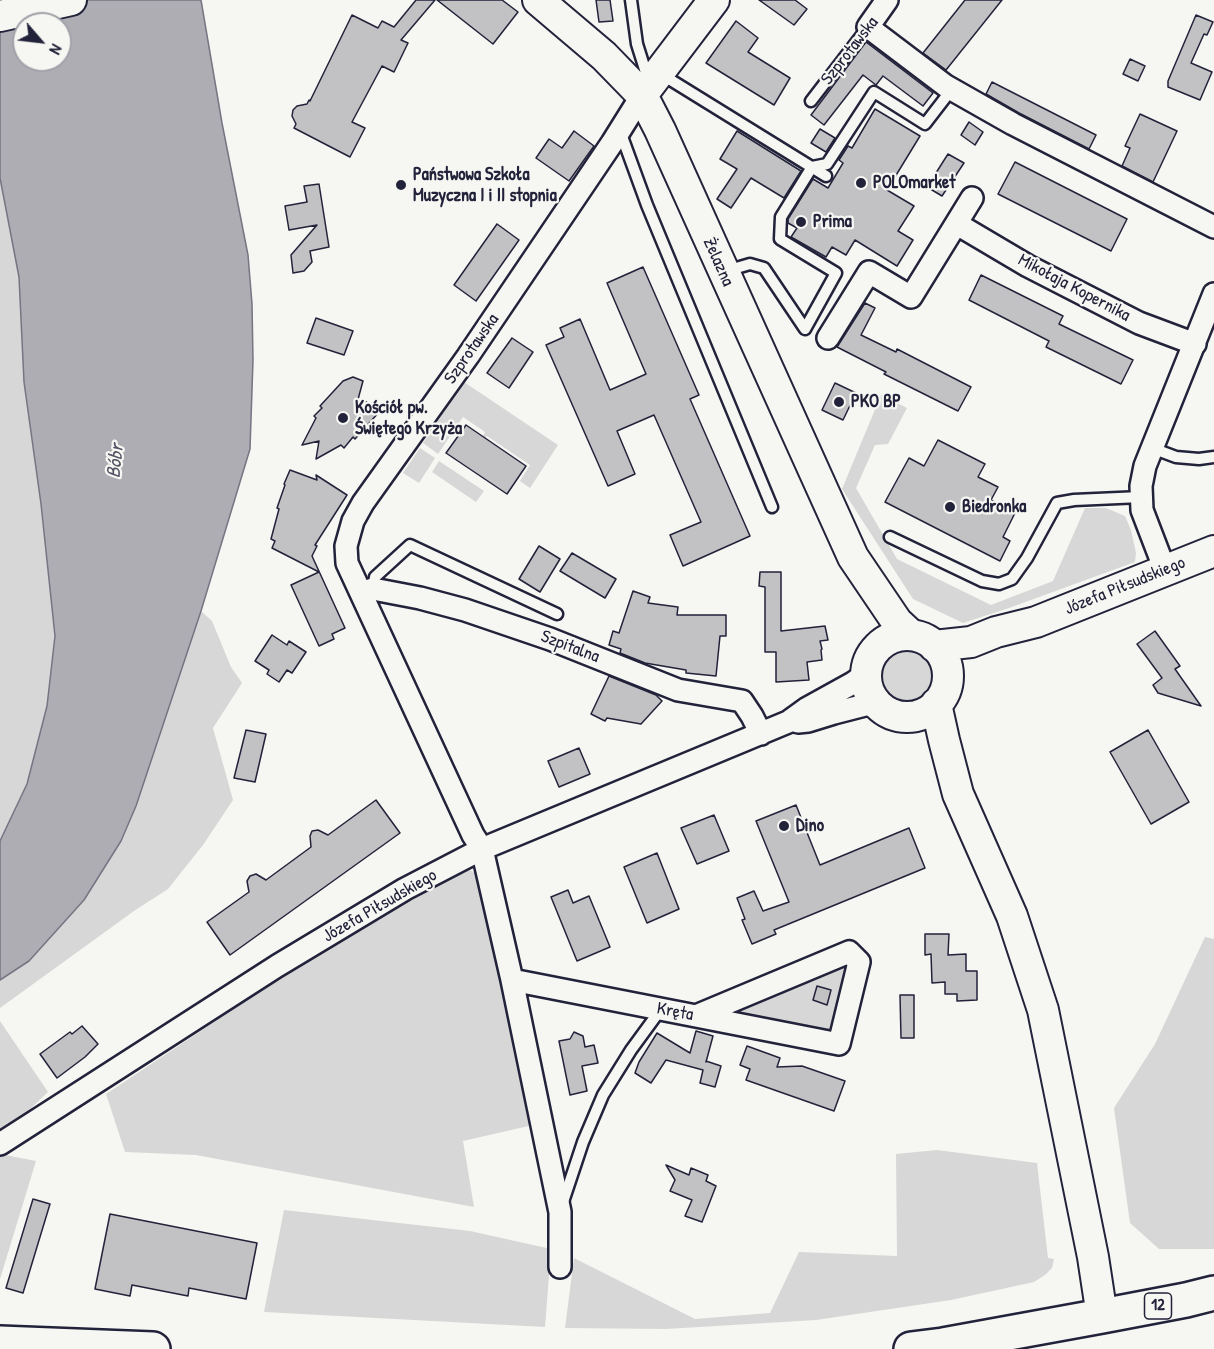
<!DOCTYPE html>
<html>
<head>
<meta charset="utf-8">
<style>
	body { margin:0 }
	#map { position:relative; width:1214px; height:1349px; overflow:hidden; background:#f6f6f2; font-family:"Patrick Hand",sans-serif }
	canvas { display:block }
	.north { position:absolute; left:12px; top:12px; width:60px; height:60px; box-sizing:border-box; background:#f6f6f2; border:2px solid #a1a1a9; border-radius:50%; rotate:118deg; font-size:16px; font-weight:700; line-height:24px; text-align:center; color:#22223b }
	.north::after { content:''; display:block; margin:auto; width:21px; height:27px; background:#22223b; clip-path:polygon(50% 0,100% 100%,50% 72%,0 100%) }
</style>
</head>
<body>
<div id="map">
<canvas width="1214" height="1349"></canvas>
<div class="north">N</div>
</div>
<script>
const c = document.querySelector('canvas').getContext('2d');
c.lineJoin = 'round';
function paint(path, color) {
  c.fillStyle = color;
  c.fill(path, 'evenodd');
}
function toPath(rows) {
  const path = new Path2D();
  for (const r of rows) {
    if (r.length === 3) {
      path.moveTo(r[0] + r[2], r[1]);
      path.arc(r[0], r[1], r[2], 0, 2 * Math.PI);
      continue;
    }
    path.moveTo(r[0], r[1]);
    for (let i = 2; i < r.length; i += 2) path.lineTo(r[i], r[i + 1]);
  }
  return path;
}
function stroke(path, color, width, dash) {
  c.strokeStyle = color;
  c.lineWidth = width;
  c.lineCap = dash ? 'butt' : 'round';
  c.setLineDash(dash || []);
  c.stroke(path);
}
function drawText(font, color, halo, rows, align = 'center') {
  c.font = font + ' "Patrick Hand",sans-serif';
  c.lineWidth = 4.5;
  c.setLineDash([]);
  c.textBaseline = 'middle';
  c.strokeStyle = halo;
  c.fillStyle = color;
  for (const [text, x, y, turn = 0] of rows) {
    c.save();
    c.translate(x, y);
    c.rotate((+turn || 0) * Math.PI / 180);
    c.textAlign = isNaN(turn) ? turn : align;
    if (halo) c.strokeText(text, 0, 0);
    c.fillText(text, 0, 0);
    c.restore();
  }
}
paint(toPath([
	[0,178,19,277,24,382,41,504,55,636,47,705,27,784,0,841],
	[464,382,558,445,530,488,520,481,530,465,487,436,485,438,483,436,485,432,463,417,438,454,423,443],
	[881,395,907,408,888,444,875,445,856,488,897,559,991,605,1053,581,1085,508,1106,508,1125,516,1131,530,1136,553,1135,562,1009,608,963,623,913,599,842,489],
	[420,448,435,458,419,483,403,473],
	[439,461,484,491,476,502,432,472],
	[201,611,212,621,231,667,242,683,213,728,233,800,203,845,168,889,134,911,0,1008,0,980,29,961,84,900,121,841,136,806],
	[907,647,919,653,930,665,933,683,928,692,920,701,910,704,891,701,880,685,877,669,885,657,894,649],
	[466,868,477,874,489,919,533,1125,463,1141,474,1207,196,1155,125,1152,106,1094,336,941,422,890],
	[1205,937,1214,939,1214,1249,1159,1249,1130,1223,1114,1108,1155,1044],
	[844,964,850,969,834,1029,829,1031,746,1014,741,1011,742,1004],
	[0,1021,48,1092,8,1130,0,1134],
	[937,1150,1037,1163,1048,1258,1054,1259,1052,1268,1045,1275,1034,1282,951,1300,816,1320,666,1329,565,1328,574,1258,695,1319,770,1313,799,1252,897,1256,896,1154],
	[0,1154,36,1161,0,1279],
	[284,1210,470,1231,551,1249,545,1327,264,1312]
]), '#d7d7d7');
const water = toPath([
	[0,0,201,0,222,123,248,255,252,304,253,360,250,449,201,611,136,806,121,841,84,900,29,961,0,980,0,841,27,784,47,706,55,636,41,504,24,382,19,277,0,178,0,0],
	[24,24,60,24,60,60,24,60,24,24]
]);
paint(water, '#adadb3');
stroke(water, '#757583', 1.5);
const building = toPath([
	[416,0,435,0,401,40,408,43,394,72,382,66,352,122,365,128,350,157,294,128,296,124,292,116,293,110,297,106,307,104,309,100,310,101,352,15,378,28,382,21,394,27,416,0],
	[437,0,502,0,518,12,493,44,437,0],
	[596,0,610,0,613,21,599,22,596,0],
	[759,0,795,0,807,9,794,25,759,0],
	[965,0,1002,0,946,70,923,53,965,0],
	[1196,15,1213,22,1207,35,1204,34,1191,63,1212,72,1200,100,1168,87,1168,81,1196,15],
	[736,21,758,38,748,52,790,78,774,105,706,63,736,21],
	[866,42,933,93,923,106,883,76,876,85,863,75,824,125,811,115,866,42],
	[1130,59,1145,66,1138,81,1123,74,1130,59],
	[992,82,1096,135,1089,149,1019,113,986,94,992,82],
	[875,109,920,136,887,190,914,206,898,231,913,240,897,266,855,240,846,255,832,247,826,257,791,237,797,228,788,223,788,219,813,179,828,188,843,163,839,160,848,146,852,148,875,109],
	[1140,114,1177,131,1153,182,1122,166,1130,148,1125,146,1140,114],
	[969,122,983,132,975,145,961,135,969,122],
	[820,129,835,138,826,152,811,143,820,129],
	[574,131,594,146,569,181,536,158,549,139,562,148,574,131],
	[737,131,801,171,784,198,751,178,731,208,717,199,737,169,720,159,737,131],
	[948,154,964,163,942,196,927,187,948,154],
	[1015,162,1127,219,1111,251,998,194,1015,162],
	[319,184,329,247,310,251,312,262,304,271,293,273,291,255,317,225,289,230,285,206,307,202,304,186,319,184],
	[497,224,519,240,476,301,454,285,497,224],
	[643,267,699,395,690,399,750,536,683,566,670,535,701,522,654,415,617,431,635,474,608,486,546,345,564,337,560,328,580,319,610,390,646,374,607,283,643,267],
	[981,275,1063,316,1059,324,1133,360,1121,384,1046,347,1049,341,969,300,981,275],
	[865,303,875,308,861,335,896,352,897,349,971,387,958,411,884,374,886,372,837,347,865,303],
	[316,318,353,331,344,355,307,343,316,318],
	[512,338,533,352,509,388,487,373,512,338],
	[353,377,363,381,357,403,363,400,380,411,355,439,353,437,344,448,341,445,316,459,319,441,302,445,316,418,314,416,322,408,320,406,343,381,353,377],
	[835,383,856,393,843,420,822,410,835,383],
	[466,425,526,466,507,494,446,453,466,425],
	[938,440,985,464,978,477,998,487,991,500,1015,513,1003,537,1010,541,1000,561,885,502,909,458,924,466,938,440],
	[290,470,317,480,316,475,347,495,315,545,317,546,312,556,345,628,332,634,334,639,319,646,291,585,319,572,272,548,275,541,271,539,279,509,277,508,285,485,284,484,290,470],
	[539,546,560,559,540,592,519,579,539,546],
	[572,553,616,579,605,598,560,571,572,553],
	[760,572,781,572,781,631,825,626,828,640,820,641,822,649,821,650,822,660,807,662,809,680,776,682,776,652,765,652,765,587,759,586,760,572],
	[633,591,650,597,648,603,678,607,677,615,726,615,726,636,720,636,716,676,686,673,686,670,645,663,620,653,621,649,609,645,613,631,619,633,633,591],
	[1155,631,1180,666,1175,669,1201,706,1158,693,1153,685,1162,678,1137,644,1155,631],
	[272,635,287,645,289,641,306,652,292,673,287,670,279,682,267,674,269,670,255,661,272,635],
	[609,676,656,695,662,701,641,724,607,718,605,721,591,714,609,676],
	[246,730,266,734,255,782,234,778,246,730],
	[1148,730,1189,802,1151,824,1110,752,1148,730],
	[579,748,590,774,559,787,548,761,579,748],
	[376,800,400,833,230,955,207,922,249,892,247,881,250,876,256,874,266,880,311,847,310,836,312,831,318,830,328,835,376,800],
	[796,805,820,865,909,828,925,868,774,930,776,934,752,944,742,920,745,919,737,898,754,891,763,911,789,902,756,821,796,805],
	[714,815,729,851,697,864,681,828,714,815],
	[657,853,679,909,647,923,624,867,657,853],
	[568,890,573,903,589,896,610,947,577,961,551,897,568,890],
	[925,934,949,934,948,955,966,954,966,971,977,971,977,1000,957,1001,957,994,945,994,945,982,932,983,931,954,925,955,925,934],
	[817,986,831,990,827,1005,813,1000,817,986],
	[900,995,914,995,914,1038,901,1038,900,995],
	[82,1026,98,1044,85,1057,57,1078,40,1054,70,1032,72,1034,82,1026],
	[696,1031,713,1036,706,1062,706,1061,721,1066,715,1087,700,1083,703,1070,666,1060,651,1083,635,1073,639,1062,657,1033,690,1053,696,1031],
	[574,1032,583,1036,585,1047,594,1045,598,1063,582,1066,587,1091,570,1095,559,1041,570,1039,574,1032],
	[747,1046,780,1058,777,1067,802,1066,845,1081,834,1111,746,1080,750,1069,740,1065,747,1046],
	[666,1165,689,1175,691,1168,708,1175,706,1181,716,1186,702,1222,685,1216,692,1200,670,1191,675,1180,666,1165],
	[33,1199,50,1204,23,1293,6,1288,33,1199],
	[110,1214,257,1243,246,1299,189,1288,188,1296,132,1285,130,1296,95,1289,110,1214]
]);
paint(building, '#c2c2c4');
stroke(building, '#22223b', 1.5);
const lane = toPath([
	[631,0,637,44,648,79],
	[661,74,826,176],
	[811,101,868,27],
	[620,131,647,205,772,507],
	[726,271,750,264,764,268,805,329,836,273,780,239,781,217,812,167,827,164,874,92,925,124,952,89],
	[1152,448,1176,457,1199,459,1214,457],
	[890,537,982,581,999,584,1012,579,1027,558,1057,503,1074,500,1141,497],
	[373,589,375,577,410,545,557,614],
	[562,1205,583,1142,603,1095,631,1050,661,1009]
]);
const street = toPath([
	[887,0,868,27,946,86,1013,124,1214,227],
	[642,95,612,143,468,356,363,503,353,521,346,546,347,563,473,835,482,849,512,980,839,1044,859,962,849,952,696,1016],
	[957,224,1028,266,1139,323,1195,344],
	[828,338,869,272,911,297,972,198],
	[1165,570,1142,510,1141,486,1145,466,1214,294],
	[361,593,373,589,420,598,465,610,550,639,678,690,742,701,752,716,761,734],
	[798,722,808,721,834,713,865,705,878,705],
	[512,980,560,1212,560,1267],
	[0,1144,277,966,405,889,482,849,788,722,806,709,853,683,866,674]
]);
const secondary = toPath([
	[538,0,604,56,642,95,660,130,853,557,897,622,911,635],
	[0,16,71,0],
	[642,95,714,0],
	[907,676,41],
	[934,646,971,642,996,632,1036,622,1214,551],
	[936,704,944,740,958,794,1012,916,1043,1010,1093,1257,1102,1316]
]);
const primary = toPath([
	[0,1343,153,1349],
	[911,1349,943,1345,1102,1316,1186,1300,1214,1293]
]);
stroke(lane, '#22223b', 15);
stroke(street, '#22223b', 26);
stroke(secondary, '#22223b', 34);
stroke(primary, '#22223b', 38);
stroke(lane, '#f6f6f2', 10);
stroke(street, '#f6f6f2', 21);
stroke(secondary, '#f6f6f2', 30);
stroke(primary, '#f6f6f2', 33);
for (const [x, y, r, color] of [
	[861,183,6,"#22223b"],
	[401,185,6,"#22223b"],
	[801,222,6,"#22223b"],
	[839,402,6,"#22223b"],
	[343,418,6,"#22223b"],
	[950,507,6,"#22223b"],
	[784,826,6,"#22223b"]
]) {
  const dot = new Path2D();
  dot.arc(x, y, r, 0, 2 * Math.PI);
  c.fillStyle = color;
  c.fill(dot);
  stroke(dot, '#f6f6f2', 2);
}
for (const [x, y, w] of [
	[1158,1306,27]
]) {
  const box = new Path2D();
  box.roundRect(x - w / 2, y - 13, w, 26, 4.5);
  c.fillStyle = '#f6f6f2';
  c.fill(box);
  stroke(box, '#22223b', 1.5);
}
drawText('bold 16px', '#22223b', null, [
	["12",1158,1306]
]);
drawText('18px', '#22223b', '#f6f6f2', [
	["Szprotawska",850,51,-52],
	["Żelazna",718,262,66],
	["Mikołaja Kopernika",1074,288,28],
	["Szprotawska",472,349,-55],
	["Józefa Piłsudskiego",1125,586,-22],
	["Szpitalna",570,647,21],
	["Józefa Piłsudskiego",380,906,-30],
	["Kręta",675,1012,11]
]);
drawText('bold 18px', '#22223b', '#f6f6f2', [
	["Państwowa Szkoła",413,175],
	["Muzyczna I i II stopnia",413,196],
	["POLOmarket",873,183],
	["Prima",813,222],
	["PKO BP",851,402],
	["Kościół pw.",355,408],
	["Świętego Krzyża",355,429],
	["Biedronka",962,507],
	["Dino",796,826]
], 'left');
drawText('italic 20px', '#535365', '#f6f6f2', [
	["Bóbr",116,461,-84]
]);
</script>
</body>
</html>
